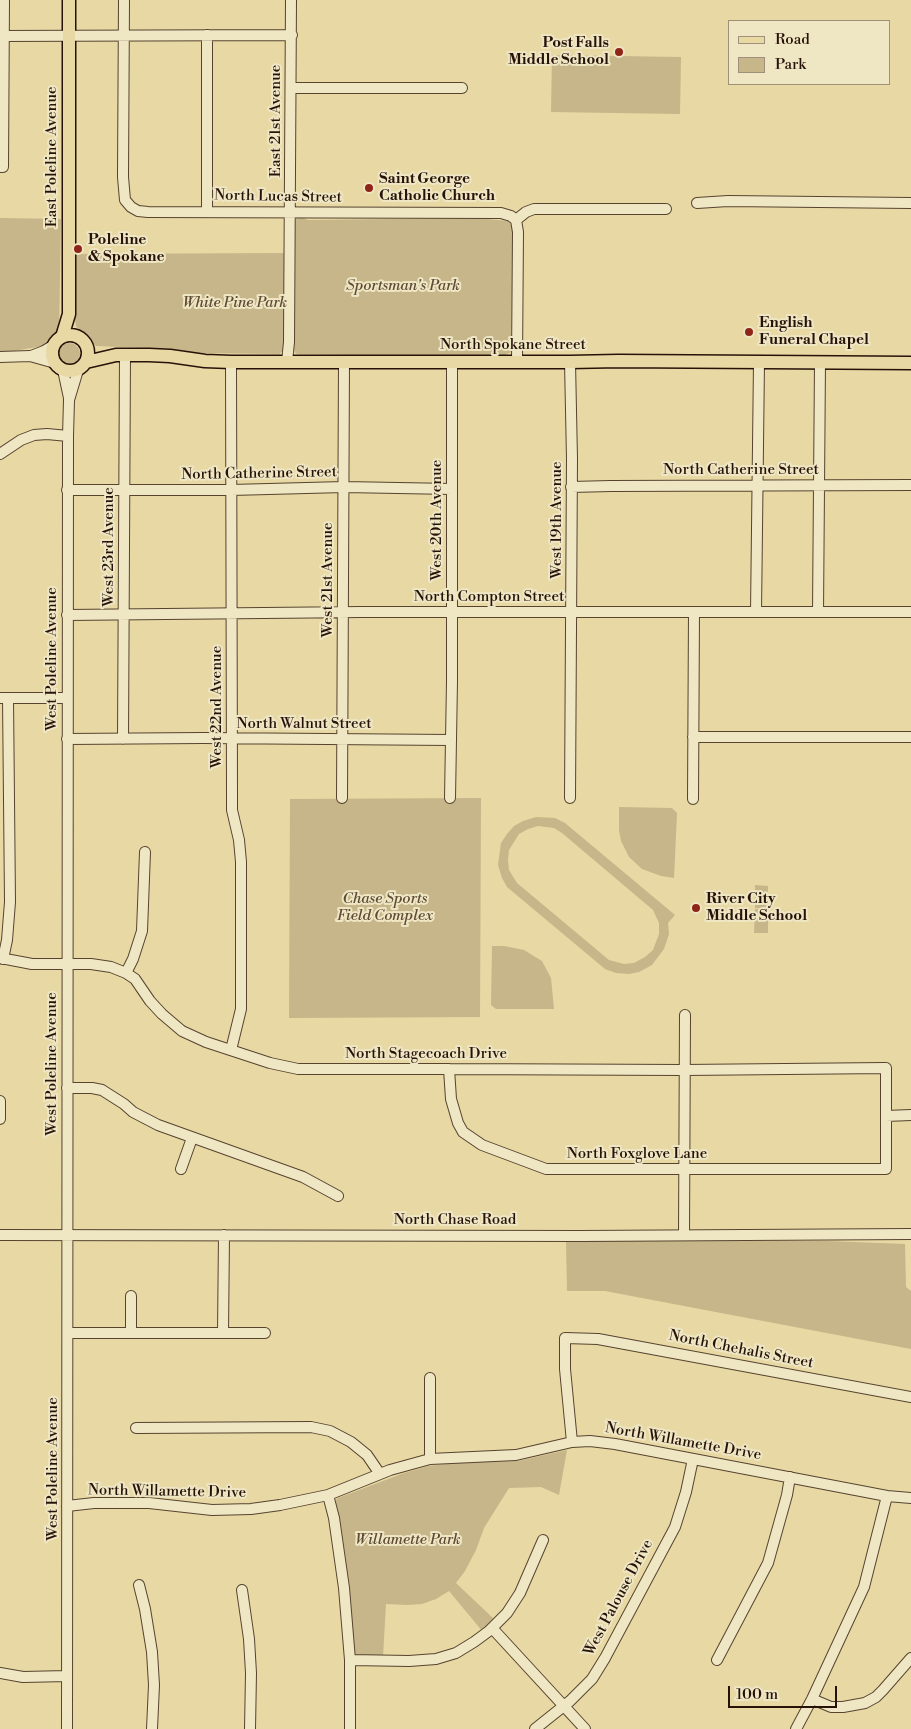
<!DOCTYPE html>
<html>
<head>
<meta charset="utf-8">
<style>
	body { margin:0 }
	#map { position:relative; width:911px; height:1729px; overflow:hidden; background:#e7d8a4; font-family:"Libre Bodoni",serif }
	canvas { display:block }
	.legend { position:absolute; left:728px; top:20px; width:162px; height:65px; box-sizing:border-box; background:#efe6c4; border:1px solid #9f9179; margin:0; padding:6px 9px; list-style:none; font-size:15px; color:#261208 }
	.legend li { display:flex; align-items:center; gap:10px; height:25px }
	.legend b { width:25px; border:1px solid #9f9179 }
	.scale { position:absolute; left:728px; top:1686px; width:109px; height:22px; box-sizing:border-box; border:2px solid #261208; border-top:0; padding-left:6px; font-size:15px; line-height:18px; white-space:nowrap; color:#261208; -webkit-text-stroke:4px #efe6c4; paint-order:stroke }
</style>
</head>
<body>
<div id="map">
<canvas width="911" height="1729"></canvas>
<ul class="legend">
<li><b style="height:6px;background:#e7d8a4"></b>Road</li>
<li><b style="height:14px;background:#c6b689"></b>Park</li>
</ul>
<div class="scale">100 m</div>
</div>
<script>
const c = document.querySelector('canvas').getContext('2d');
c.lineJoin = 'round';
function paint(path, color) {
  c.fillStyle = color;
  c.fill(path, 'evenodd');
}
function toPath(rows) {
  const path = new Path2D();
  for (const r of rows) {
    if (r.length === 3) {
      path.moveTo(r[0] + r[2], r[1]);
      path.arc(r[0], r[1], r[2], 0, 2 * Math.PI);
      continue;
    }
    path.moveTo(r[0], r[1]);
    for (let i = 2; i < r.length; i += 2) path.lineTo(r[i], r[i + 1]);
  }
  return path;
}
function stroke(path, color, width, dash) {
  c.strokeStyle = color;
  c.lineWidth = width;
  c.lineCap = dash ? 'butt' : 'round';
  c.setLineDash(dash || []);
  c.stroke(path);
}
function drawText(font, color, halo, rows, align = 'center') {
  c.font = font + ' "Libre Bodoni",serif';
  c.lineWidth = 4;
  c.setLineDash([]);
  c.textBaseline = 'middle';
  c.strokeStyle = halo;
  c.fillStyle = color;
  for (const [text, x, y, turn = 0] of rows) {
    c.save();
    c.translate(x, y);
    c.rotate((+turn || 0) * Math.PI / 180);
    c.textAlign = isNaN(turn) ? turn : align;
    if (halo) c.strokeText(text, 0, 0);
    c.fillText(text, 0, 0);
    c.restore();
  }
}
paint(toPath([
	[552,55,681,57,680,114,551,112],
	[302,217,308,220,476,218,508,221,512,226,513,233,511,352,505,355,344,355,298,354,295,353,293,346,295,221,297,218],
	[0,218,61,219,59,332,56,337,43,346,8,352,0,357],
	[286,253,285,335,283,351,279,354,198,353,171,349,96,346,84,338,76,326,75,320,76,254],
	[69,354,11],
	[481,798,480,1017,289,1018,290,799],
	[619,807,672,808,677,813,674,878,661,876,642,869,629,857,621,841,619,830],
	[536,817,555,818,565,823,675,915,668,923,669,934,664,949,652,965,639,972,629,974,616,973,605,969,507,887,502,878,498,865,501,843,507,834,514,826,523,821],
	[538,826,554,828,562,833,653,910,659,923,659,934,653,950,645,957,634,963,624,964,609,960,517,883,509,870,508,860,509,850,519,834,528,829],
	[755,885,768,886,768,909,755,908],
	[755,909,768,910,768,933,754,933],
	[492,946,504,946,524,950,542,961,551,978,554,1009,496,1009,491,1005],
	[566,1241,827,1241,905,1244,906,1287,911,1291,911,1349,605,1291,567,1291],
	[567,1450,559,1495,541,1487,509,1488,484,1528,476,1550,465,1571,456,1583,495,1620,483,1632,449,1591,436,1599,422,1604,407,1605,386,1604,383,1657,355,1656,341,1533,335,1505,335,1501,338,1498,404,1473,429,1466,459,1462,518,1461]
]), '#c6b689');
const minor = toPath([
	[124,0,123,177,125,200,131,207,138,211,148,212,501,213,511,216,516,220],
	[0,36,292,35],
	[292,88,462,88],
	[0,167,3,167,4,0],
	[697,203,728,201,911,203],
	[207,212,207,35],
	[516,220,526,212,534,209,666,209],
	[516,220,518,232,517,362],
	[31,356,44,351,54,345],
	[0,357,30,356,55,363],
	[231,362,232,793,232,810,239,840,241,862,241,1009,231,1050],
	[287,362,289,342,291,0],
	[570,362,572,459,570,798],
	[63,370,69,398],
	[0,454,21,440,34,435,47,434,68,436],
	[571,487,611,486,911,485],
	[67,490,231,490,344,487,452,489],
	[756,612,759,362],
	[818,612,820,362],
	[67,615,362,612,911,612],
	[0,698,67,698],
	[693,737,911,737],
	[67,739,203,738,451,740],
	[123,739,125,355],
	[342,798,344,362],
	[450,798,452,681,452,362],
	[693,799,694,612],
	[0,958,32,964,91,964,111,967,126,973,135,979,150,1001,162,1014,182,1031,206,1042,270,1063,298,1069,449,1069,684,1070,886,1068,886,1169,546,1169,482,1145,463,1132,458,1123,451,1099,449,1069],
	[3,959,7,940,10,902,8,698],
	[126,973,133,959,142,931,145,852],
	[67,1088,92,1088,102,1090,124,1104,133,1112,158,1125,303,1177,338,1196],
	[0,1101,0,1119],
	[886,1116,911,1115],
	[181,1169,192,1138],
	[0,1235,581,1236,911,1234],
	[684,1235,685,1015],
	[131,1332,131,1296],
	[68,1333,265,1333],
	[223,1333,224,1235],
	[136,1428,311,1427,330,1431,351,1442,367,1455,380,1474],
	[572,1442,565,1369,565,1338,598,1339,911,1397],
	[430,1459,430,1378],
	[328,1495,334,1518,344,1588,350,1660,350,1729],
	[67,1506,94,1503,149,1503,212,1510,251,1509,280,1505,328,1495,390,1470,430,1459,516,1455,572,1442,590,1441,615,1444,887,1496,911,1498],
	[139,1585,145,1609,152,1652,154,1685,152,1729],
	[242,1590,249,1639,251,1673,250,1729],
	[492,1628,585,1729],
	[350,1660,409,1661,436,1659,456,1653,474,1642,489,1631,507,1613,520,1593,543,1540],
	[717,1660,768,1563,787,1495,790,1477],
	[0,1673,23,1677,67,1676],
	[812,1699,831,1707,843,1707,865,1703,876,1697,883,1690,911,1658],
	[67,1729,68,436,69,400,78,370],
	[535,1729,570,1701,592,1679,605,1658,675,1527,686,1492,693,1459],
	[796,1729,812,1699,864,1587,887,1496]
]);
const major = toPath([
	[70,353,18],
	[62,337,69,314,69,0],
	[86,362,116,355,149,355,170,356,205,361,231,362,570,362,618,361,911,363]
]);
stroke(minor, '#56442f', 12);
stroke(major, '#261208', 15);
stroke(minor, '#efe6c4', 10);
stroke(major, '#e7d8a4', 12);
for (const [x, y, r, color] of [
	[619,52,5,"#8f2418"],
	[369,188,5,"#8f2418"],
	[78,249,5,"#8f2418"],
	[749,332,5,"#8f2418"],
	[696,908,5,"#8f2418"]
]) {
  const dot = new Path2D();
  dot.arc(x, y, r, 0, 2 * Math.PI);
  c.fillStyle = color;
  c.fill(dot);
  stroke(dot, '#efe6c4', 2);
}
drawText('bold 15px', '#261208', '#efe6c4', [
	["Post Falls",609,43,"right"],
	["Middle School",609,60,"right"],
	["Saint George",379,179],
	["Catholic Church",379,196],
	["Poleline",88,240],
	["& Spokane",88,257],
	["English",759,323],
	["Funeral Chapel",759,340],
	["River City",706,899],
	["Middle School",706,916]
], 'left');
drawText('15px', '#261208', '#efe6c4', [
	["East 21st Avenue",276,121,-90],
	["East Poleline Avenue",52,157,-90],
	["North Lucas Street",278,197,1],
	["North Spokane Street",513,345],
	["North Catherine Street",741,470],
	["North Catherine Street",259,474,-1],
	["West 20th Avenue",437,520,-90],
	["West 19th Avenue",557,520,-90],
	["West 23rd Avenue",109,547,-90],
	["West 21st Avenue",328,580,-90],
	["North Compton Street",489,597],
	["West Poleline Avenue",52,659,-90],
	["West 22nd Avenue",217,707,-90],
	["North Walnut Street",304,724],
	["North Stagecoach Drive",426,1054],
	["West Poleline Avenue",52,1064,-90],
	["North Foxglove Lane",637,1154],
	["North Chase Road",455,1220],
	["North Chehalis Street",741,1350,11],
	["North Willamette Drive",683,1442,10],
	["West Poleline Avenue",53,1469,-90],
	["North Willamette Drive",167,1492,1],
	["West Palouse Drive",619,1598,-62]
]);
drawText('italic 15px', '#5e4b35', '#efe6c4', [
	["Sportsman's Park",403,286],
	["White Pine Park",235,303],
	["Chase Sports",385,899],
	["Field Complex",385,916],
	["Willamette Park",408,1540]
]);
</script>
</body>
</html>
